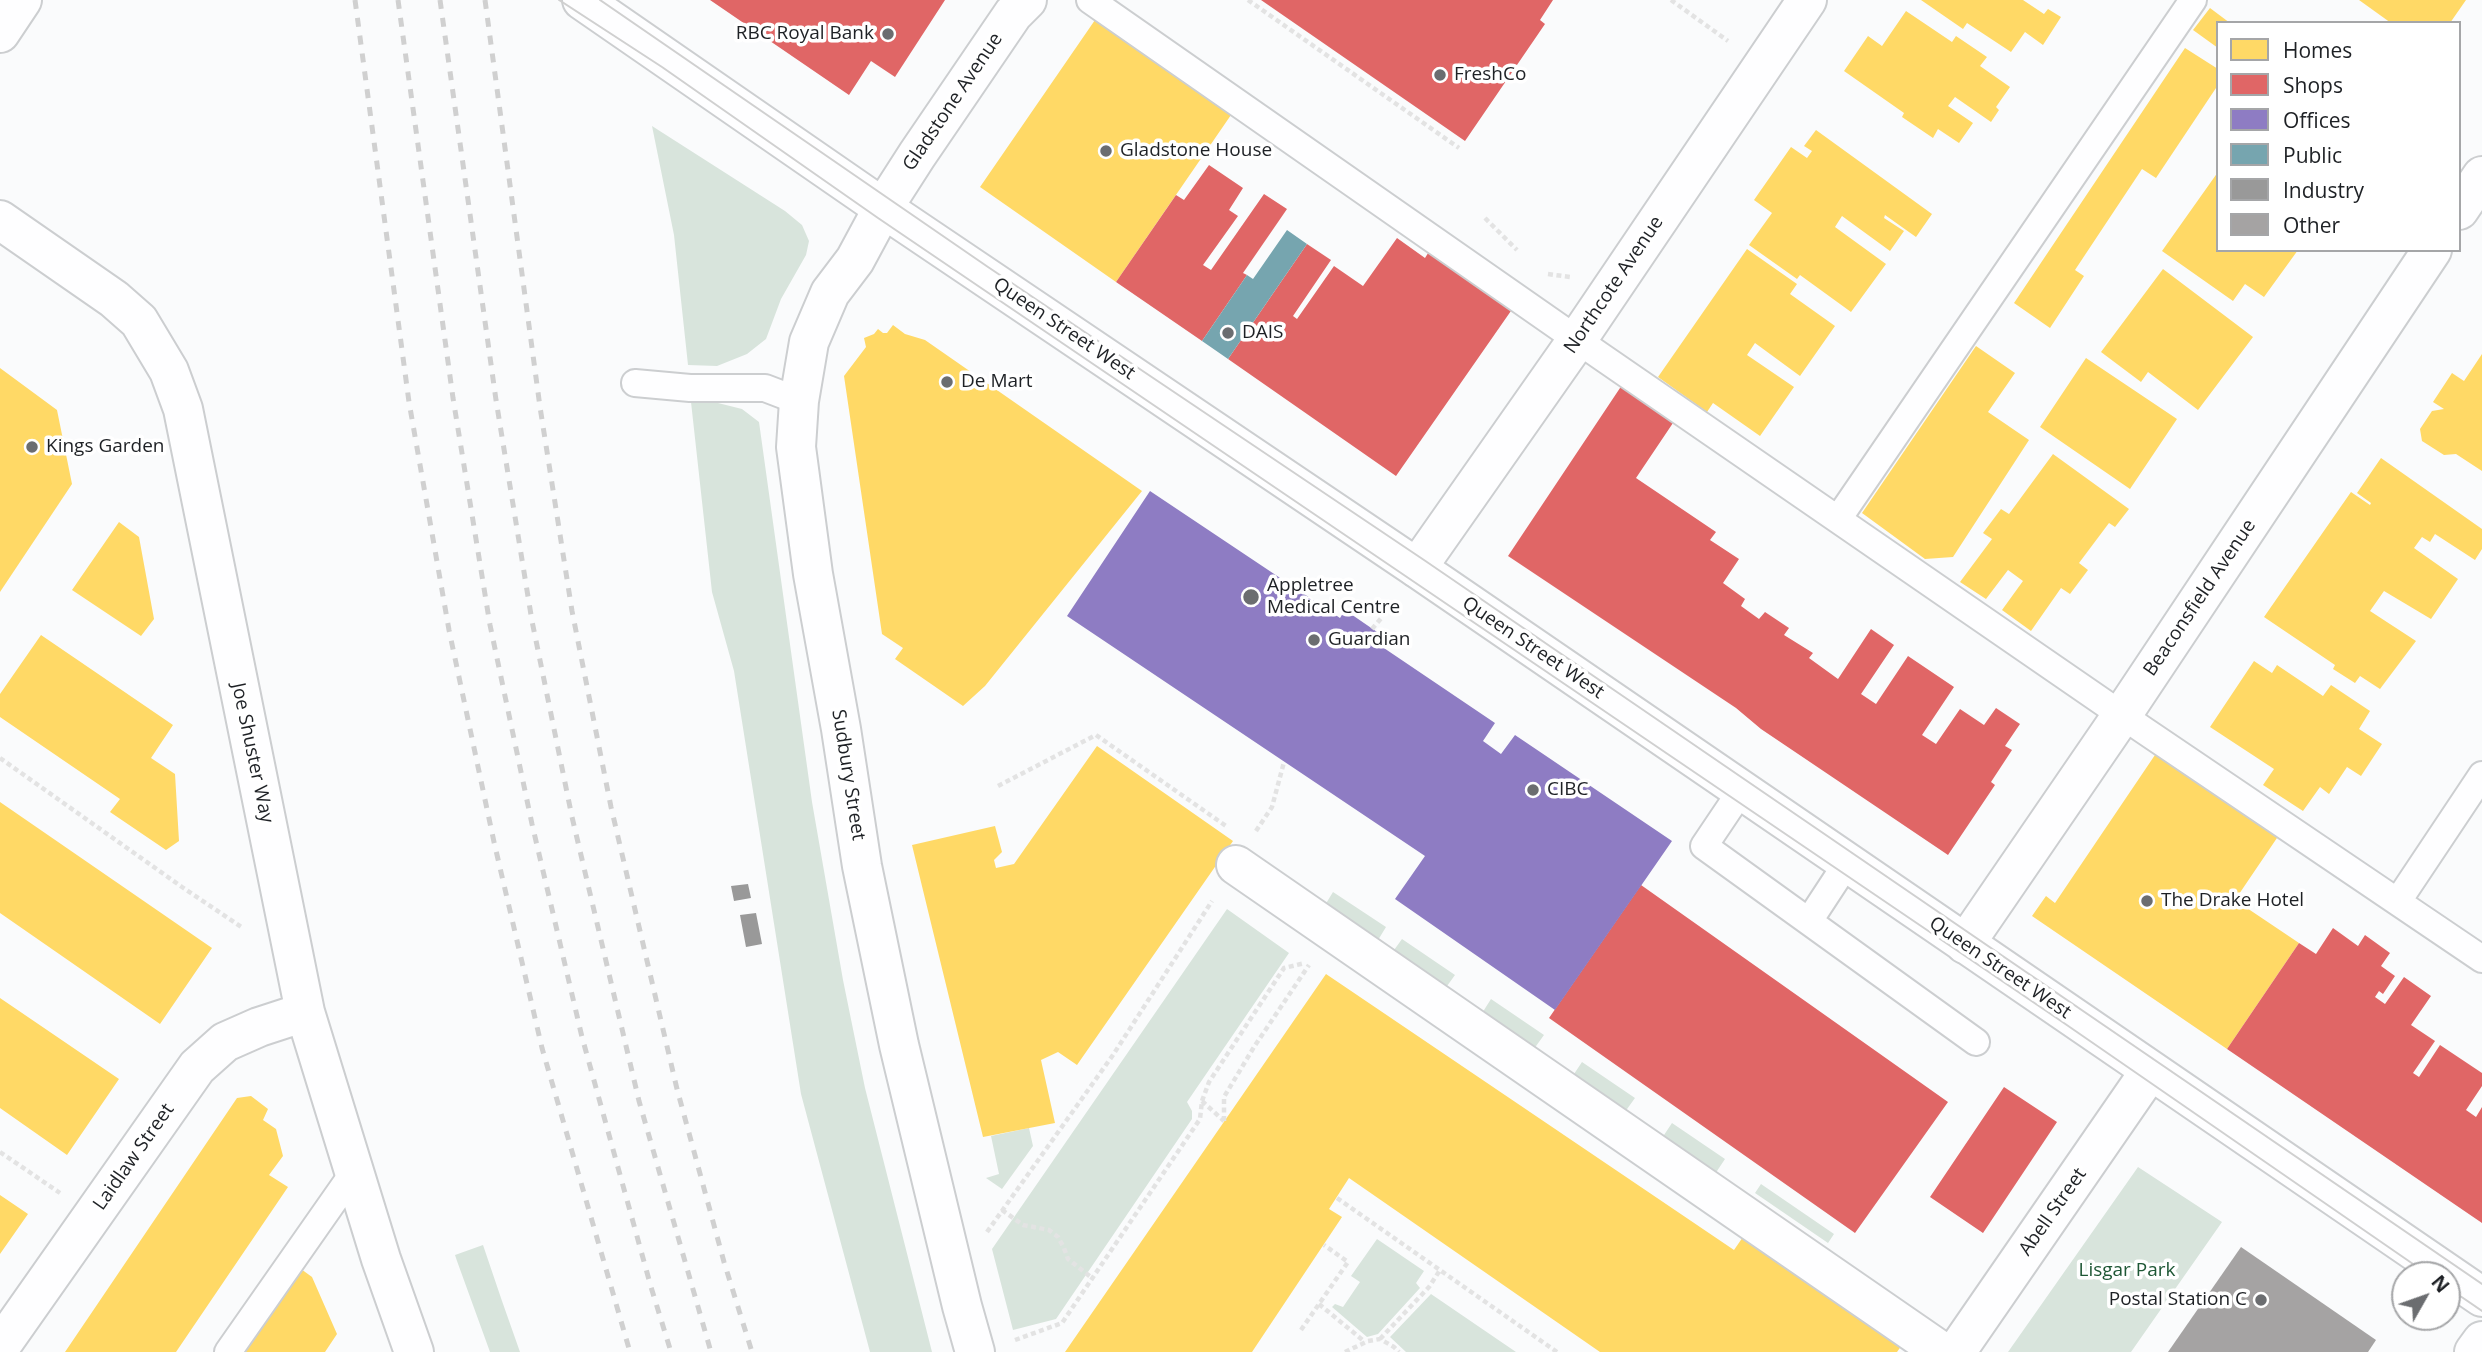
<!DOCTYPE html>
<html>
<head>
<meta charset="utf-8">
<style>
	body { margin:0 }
	#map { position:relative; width:2482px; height:1352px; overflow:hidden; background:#fafbfc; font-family:"Open Sans",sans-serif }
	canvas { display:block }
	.legend { position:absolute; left:2216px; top:21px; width:245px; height:231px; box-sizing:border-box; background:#fff; border:2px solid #a5a6a8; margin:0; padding:9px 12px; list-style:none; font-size:21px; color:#1e2125 }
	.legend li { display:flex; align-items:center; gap:14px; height:35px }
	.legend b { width:35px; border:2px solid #a5a6a8 }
	.north { position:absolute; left:2391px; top:1261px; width:70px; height:70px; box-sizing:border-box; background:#fff; border:2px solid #a5a6a8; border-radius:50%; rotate:50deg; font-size:19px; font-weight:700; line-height:28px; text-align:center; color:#1e2125 }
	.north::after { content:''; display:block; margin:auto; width:24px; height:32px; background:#6b6d70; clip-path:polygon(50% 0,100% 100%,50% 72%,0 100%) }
</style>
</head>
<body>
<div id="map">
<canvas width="2482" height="1352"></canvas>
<ul class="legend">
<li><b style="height:19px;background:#ffd966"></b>Homes</li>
<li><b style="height:19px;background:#e06666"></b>Shops</li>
<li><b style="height:19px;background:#8e7cc3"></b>Offices</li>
<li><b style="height:19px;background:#76a5af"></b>Public</li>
<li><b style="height:19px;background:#999"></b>Industry</li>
<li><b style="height:19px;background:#a5a3a3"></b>Other</li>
</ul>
<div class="north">N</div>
</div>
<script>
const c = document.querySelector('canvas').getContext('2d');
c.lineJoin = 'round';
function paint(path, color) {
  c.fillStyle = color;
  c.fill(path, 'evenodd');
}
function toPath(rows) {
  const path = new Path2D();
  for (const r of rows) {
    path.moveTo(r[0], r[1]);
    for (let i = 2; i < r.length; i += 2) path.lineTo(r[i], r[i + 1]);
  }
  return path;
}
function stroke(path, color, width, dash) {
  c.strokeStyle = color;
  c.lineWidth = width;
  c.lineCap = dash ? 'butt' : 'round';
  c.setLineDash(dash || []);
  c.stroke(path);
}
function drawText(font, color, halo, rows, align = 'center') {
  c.font = font + ' "Open Sans",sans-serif';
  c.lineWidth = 7;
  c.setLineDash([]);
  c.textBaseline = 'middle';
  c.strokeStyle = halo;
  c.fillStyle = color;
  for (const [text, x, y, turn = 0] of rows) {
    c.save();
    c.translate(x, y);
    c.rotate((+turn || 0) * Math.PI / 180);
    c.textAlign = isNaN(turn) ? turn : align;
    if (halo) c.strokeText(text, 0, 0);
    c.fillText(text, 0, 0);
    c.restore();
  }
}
paint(toPath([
	[652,126,785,211,802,225,809,241,806,255,781,299,766,339,747,354,717,366,688,365,674,235],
	[691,402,714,402,742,409,759,422,812,802,843,980,865,1088,932,1352,870,1352,801,1094,734,671,712,592],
	[1333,892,1386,927,1375,945,1322,910],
	[1227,909,1289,953,1187,1102,1192,1111,1192,1119,1056,1319,1013,1330,992,1249],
	[1402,939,1455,975,1442,993,1389,957],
	[1491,999,1544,1035,1531,1053,1479,1018],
	[1582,1062,1635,1098,1622,1116,1570,1080],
	[1672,1123,1725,1159,1713,1177,1660,1141],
	[1029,1128,1033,1146,1002,1189,986,1178,999,1174,991,1136],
	[2138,1167,2222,1222,2131,1352,2008,1352],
	[1761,1184,1834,1234,1828,1243,1755,1193],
	[1377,1239,1424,1271,1416,1283,1420,1288,1378,1334,1367,1337,1332,1307,1335,1304,1343,1307,1360,1282,1351,1276],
	[483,1245,502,1301,520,1352,490,1352,457,1261,455,1255],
	[1431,1294,1516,1352,1406,1352,1390,1337]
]), '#d8e4dc');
paint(toPath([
	[1921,0,2023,0,2044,14,2048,9,2061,17,2043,45,2025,32,2011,52,1967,23,1963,29],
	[2359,0,2466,0,2450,23,2391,23],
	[2210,8,2230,23,2218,23,2218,48,2193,30],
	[1906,11,1952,42,1956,36,1987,57,1980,66,2010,87,1996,107,1999,110,1991,122,1955,97,1948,106,1973,123,1959,143,1938,129,1933,138,1902,117,1904,113,1844,71,1868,36,1882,46],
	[1095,20,1231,115,1116,282,980,187],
	[2185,48,2218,69,2218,85,2156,178,2142,169,2075,270,2084,276,2050,328,2014,303],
	[1816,130,1932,214,1916,237,1885,215,1884,218,1904,231,1890,251,1842,216,1835,227,1886,264,1851,312,1800,275,1797,279,1749,245,1772,213,1754,200,1791,147,1807,158,1812,151,1804,146],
	[2218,172,2218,250,2298,250,2264,297,2245,284,2233,301,2162,251],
	[1747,249,1797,284,1790,294,1835,326,1800,376,1755,343,1747,355,1794,387,1760,436,1713,403,1707,412,1658,377],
	[2163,269,2253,337,2198,410,2148,372,2141,382,2101,352],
	[893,325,905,334,925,340,1142,491,985,686,963,706,895,659,903,648,882,634,844,376,866,347,864,338,874,334,878,329,883,333,887,333],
	[1976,346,2015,373,1988,412,2029,440,1953,557,1925,559,1862,513],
	[2482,354,2482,471,2456,454,2444,455,2422,441,2420,429,2432,411,2444,409,2433,402,2452,373,2464,381],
	[2086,358,2177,419,2130,489,2040,427],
	[0,368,57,410,72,484,0,592],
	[2053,454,2129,509,2115,527,2109,523,2079,563,2088,570,2070,594,2061,588,2031,631,2002,610,2023,581,2008,570,1986,599,1960,582,1992,539,1983,533,2001,509,2009,514],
	[2381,458,2482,529,2482,549,2475,560,2435,534,2430,542,2422,537,2414,548,2458,579,2431,619,2384,591,2370,611,2416,641,2380,689,2360,676,2355,683,2333,669,2335,665,2264,617,2351,492,2370,505,2371,503,2357,493],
	[119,522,139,537,154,619,141,636,72,590],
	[41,635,173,725,151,758,175,774,179,841,166,850,110,812,120,799,0,717,0,694],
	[2254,661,2272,673,2277,665,2323,696,2331,685,2370,711,2359,729,2382,744,2361,776,2347,767,2329,794,2320,787,2303,811,2263,785,2274,769,2210,727],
	[1097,746,1233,841,1077,1065,1058,1052,1041,1060,1055,1123,983,1137,912,845,995,826,1002,852,994,860,996,868,1014,864],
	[2157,752,2279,835,2235,900,2299,943,2227,1049,2032,916,2046,896,2055,903],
	[0,802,212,948,160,1024,0,913],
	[1326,974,1734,1250,1745,1234,1904,1342,1897,1352,1600,1352,1349,1178,1329,1209,1342,1217,1252,1352,1065,1352],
	[0,998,119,1079,67,1155,0,1108],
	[251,1096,268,1109,263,1120,276,1129,283,1156,269,1175,288,1187,176,1352,65,1352,237,1098],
	[0,1195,28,1214,0,1254],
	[301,1269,312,1277,337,1334,325,1352,245,1352]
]), '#ffd966');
paint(toPath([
	[710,0,945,0,895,77,871,61,849,95],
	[1261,0,1553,0,1540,20,1545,24,1465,141],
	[1209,165,1243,188,1229,210,1238,216,1203,265,1211,270,1264,194,1287,209,1243,273,1247,275,1202,341,1116,282,1176,195,1184,200],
	[1397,238,1425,258,1430,250,1513,308,1396,476,1228,359,1307,244,1331,260,1293,316,1297,319,1334,266,1363,286],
	[1622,385,1675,420,1636,478,1716,532,1710,540,1739,559,1723,583,1745,599,1741,606,1759,619,1765,612,1789,628,1784,635,1813,653,1809,658,1838,679,1871,629,1894,645,1861,694,1876,704,1908,656,1954,687,1922,735,1936,744,1960,709,1984,725,1996,708,2020,724,2005,746,2012,750,1991,782,1995,785,1948,855,1761,729,1736,708,1508,556],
	[1641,885,1948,1102,1855,1233,1549,1018],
	[2333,928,2358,946,2365,935,2390,953,2381,966,2395,976,2383,994,2379,991,2375,997,2385,1004,2404,977,2431,996,2411,1025,2435,1041,2413,1073,2419,1077,2440,1045,2482,1073,2482,1086,2466,1110,2476,1117,2482,1107,2482,1223,2227,1049,2299,943,2316,954],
	[2004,1087,2057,1122,1983,1233,1930,1197]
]), '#e06666');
paint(toPath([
	[1150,491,1340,618,1345,610,1380,634,1375,642,1495,723,1483,741,1501,754,1515,735,1672,841,1555,1010,1395,899,1425,856,1067,616]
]), '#8e7cc3');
paint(toPath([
	[1287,230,1307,244,1228,359,1202,341,1247,275,1253,279]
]), '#76a5af');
paint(toPath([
	[748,884,751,898,734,901,731,886],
	[756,913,762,944,746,947,740,915]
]), '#999');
paint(toPath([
	[2241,1247,2376,1340,2368,1352,2168,1352]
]), '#a5a3a3');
const lane = toPath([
	[1090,0,1599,355,2142,729,2482,959],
	[635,383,690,388,765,388,799,401],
	[1838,519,2193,0],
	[1741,791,1704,846,1976,1042],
	[2398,901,2482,775],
	[1809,921,1847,863],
	[228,1352,354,1172]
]);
const street = toPath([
	[2459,210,2482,176],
	[0,220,114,299,139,321,169,371,183,409,305,1012,381,1259,414,1352],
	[1417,568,1577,340,1807,0],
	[1236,865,1942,1352],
	[1965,944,2122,715,2432,250],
	[0,1347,197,1067,225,1042,259,1027,305,1012],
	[975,1352,962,1306,899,1045,862,866,841,729,813,574,796,447,799,401,809,342,830,293,855,260,883,208,917,155,1013,14,1027,0],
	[1956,1352,2150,1071],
	[2474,1352,2482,1341]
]);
const secondary = toPath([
	[582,0,883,208,1417,568,2482,1297],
	[0,33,22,0]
]);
stroke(lane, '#ccced0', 30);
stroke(street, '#ccced0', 42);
stroke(secondary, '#ccced0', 42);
stroke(toPath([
	[1248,0,1459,148],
	[1671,0,1728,41],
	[1485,218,1517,250],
	[1548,274,1570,277],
	[1372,629,1383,616],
	[0,758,182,887,243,928],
	[998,786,1096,735,1226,826],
	[1256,831,1272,807,1284,762],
	[1202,1101,1224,1121],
	[1224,1121,1224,1097,1254,1047,1309,965],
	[0,1152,60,1193],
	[1337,1198,1557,1352],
	[1002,1210,1023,1225,1049,1230,1058,1237,1064,1248,1068,1259,1092,1278],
	[987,1232,1113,1055,1212,901],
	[1319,1304,1365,1342],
	[1301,1330,1348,1262,1324,1245],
	[1380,1339,1429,1287,1440,1270],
	[1015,1340,1062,1323,1200,1119,1202,1101,1209,1082,1284,968,1305,963],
	[1345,1352,1368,1341,1380,1339,1394,1347,1399,1352]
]), '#e3e3e3', 4.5, [5, 3.5]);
stroke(lane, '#fefeff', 26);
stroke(street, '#fefeff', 38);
stroke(secondary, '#fefeff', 38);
stroke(toPath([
	[559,0,662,67,878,218,2061,1021,2429,1275],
	[600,0,988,267,1424,560,2482,1284],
	[2447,1287,2482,1311]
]), '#d0d0d0', 2);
stroke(toPath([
	[355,0,409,402,449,630,494,842,542,1048,630,1352],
	[398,0,453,398,490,625,532,824,582,1037,651,1287,671,1352],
	[440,0,496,400,532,621,572,817,639,1101,711,1352],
	[485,0,540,407,572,611,611,807,677,1089,724,1262,752,1352]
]), '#d0d0d0', 5, [9, 9]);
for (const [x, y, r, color] of [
	[888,34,7,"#6b6d70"],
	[1440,75,7,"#6b6d70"],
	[1106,151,7,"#6b6d70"],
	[1228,333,7,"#6b6d70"],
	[947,382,7,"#6b6d70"],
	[32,447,7,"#6b6d70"],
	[1251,597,9,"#6b6d70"],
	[1314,640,7,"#6b6d70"],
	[1533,790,7,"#6b6d70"],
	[2147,901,7,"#6b6d70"],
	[2261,1300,7,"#6b6d70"]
]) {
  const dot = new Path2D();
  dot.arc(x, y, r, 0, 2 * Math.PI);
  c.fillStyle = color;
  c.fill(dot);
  stroke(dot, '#fff', 2.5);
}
drawText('19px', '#1e2125', '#fff', [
	["RBC Royal Bank",874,34,"right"],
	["FreshCo",1454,75],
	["Gladstone House",1120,151],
	["DAIS",1242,333],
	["De Mart",961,382],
	["Kings Garden",46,447],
	["Appletree",1267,586],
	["Medical Centre",1267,608],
	["Guardian",1328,640],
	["CIBC",1547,790],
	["The Drake Hotel",2161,901],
	["Postal Station C",2247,1300,"right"]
], 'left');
drawText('19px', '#1e2125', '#fff', [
	["Gladstone Avenue",953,102,-56],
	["Northcote Avenue",1614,285,-56],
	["Queen Street West",1064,329,34],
	["Beaconsfield Avenue",2200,598,-56],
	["Queen Street West",1533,648,34],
	["Joe Shuster Way",252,753,78],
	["Sudbury Street",848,775,81],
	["Queen Street West",2000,968,34],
	["Laidlaw Street",134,1157,-55],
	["Abell Street",2053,1212,-55]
]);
drawText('19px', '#1e5735', '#fff', [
	["Lisgar Park",2127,1271]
]);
</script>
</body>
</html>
